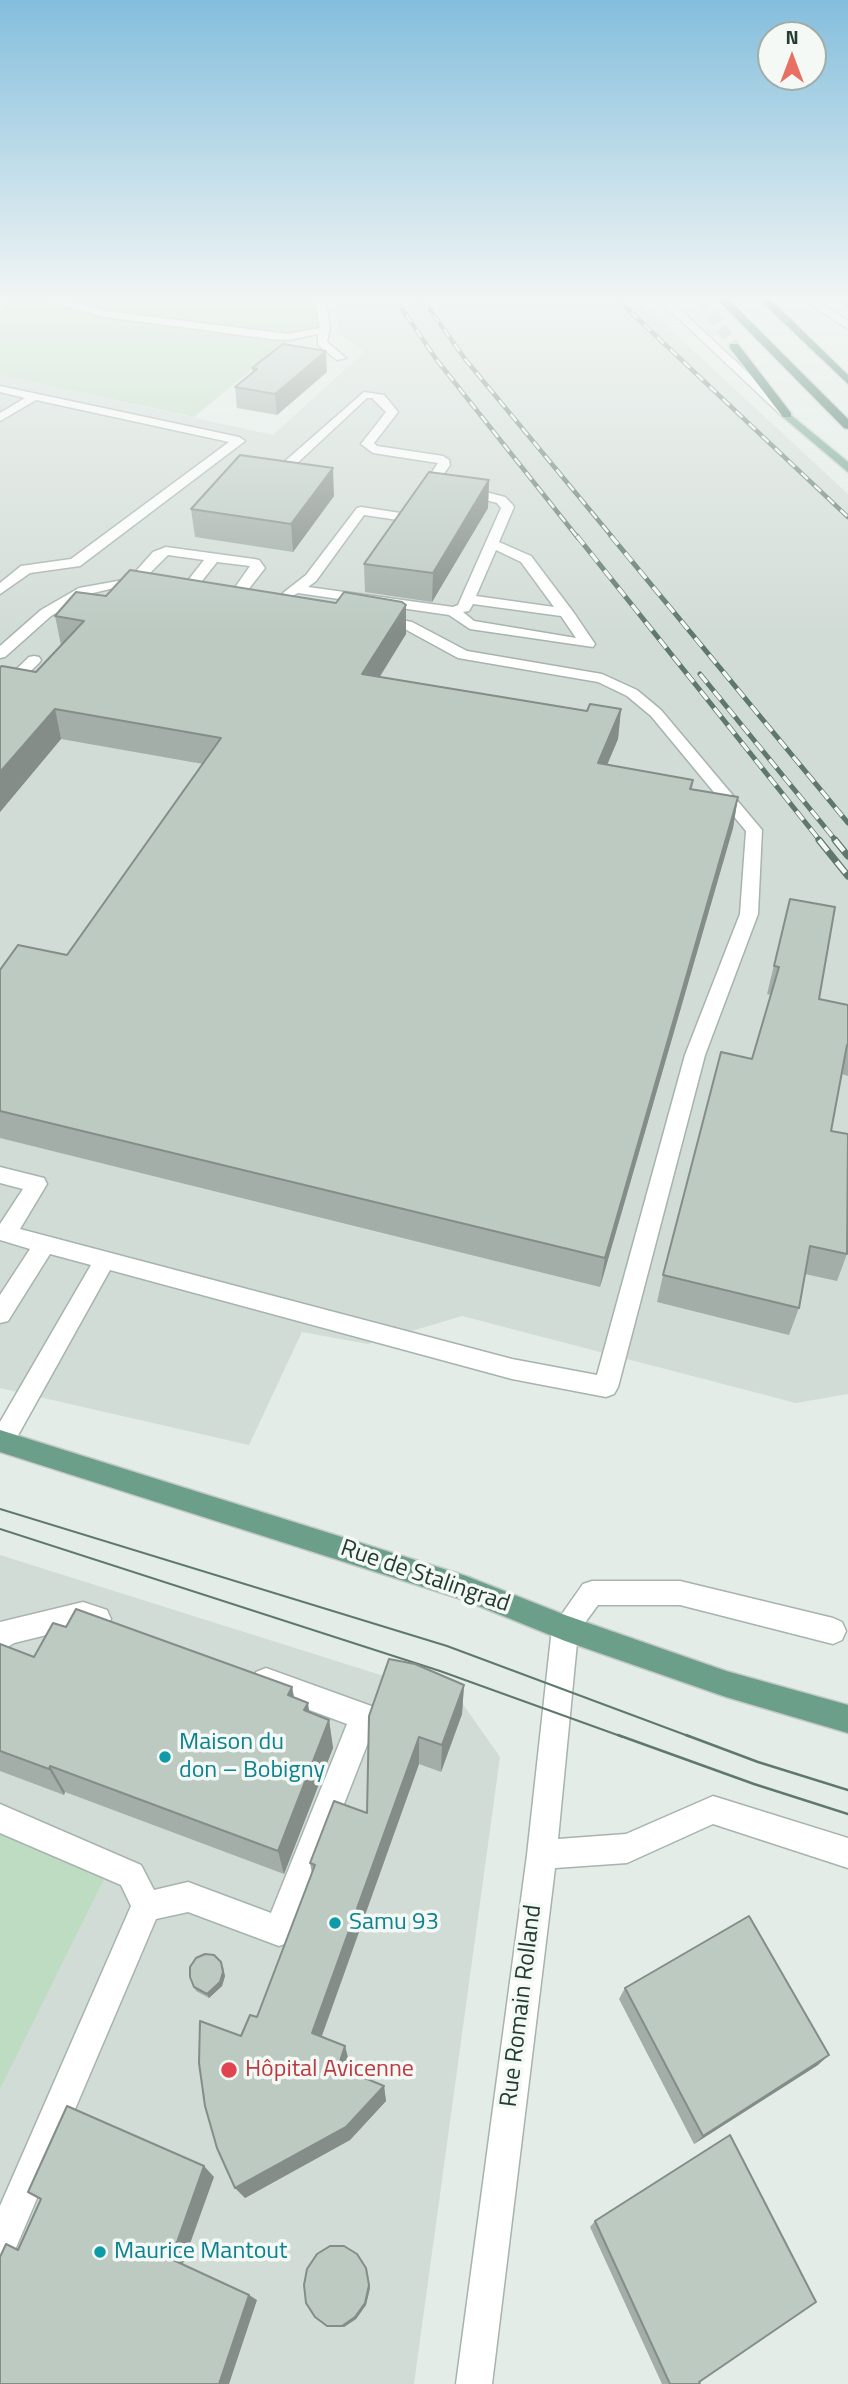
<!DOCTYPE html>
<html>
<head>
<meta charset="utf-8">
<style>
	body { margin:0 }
	#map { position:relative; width:848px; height:2384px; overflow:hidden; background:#e3ece7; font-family:"Titillium Web",sans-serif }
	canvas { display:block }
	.north { position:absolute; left:757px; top:21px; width:70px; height:70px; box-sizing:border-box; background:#f4f9f5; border:2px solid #a1aea7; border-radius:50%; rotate:0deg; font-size:19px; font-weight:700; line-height:28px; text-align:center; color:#243d32 }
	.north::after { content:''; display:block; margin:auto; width:24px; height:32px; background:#e96f64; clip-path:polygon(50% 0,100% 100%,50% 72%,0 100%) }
</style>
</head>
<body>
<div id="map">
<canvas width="848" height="2384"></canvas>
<div class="north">N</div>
</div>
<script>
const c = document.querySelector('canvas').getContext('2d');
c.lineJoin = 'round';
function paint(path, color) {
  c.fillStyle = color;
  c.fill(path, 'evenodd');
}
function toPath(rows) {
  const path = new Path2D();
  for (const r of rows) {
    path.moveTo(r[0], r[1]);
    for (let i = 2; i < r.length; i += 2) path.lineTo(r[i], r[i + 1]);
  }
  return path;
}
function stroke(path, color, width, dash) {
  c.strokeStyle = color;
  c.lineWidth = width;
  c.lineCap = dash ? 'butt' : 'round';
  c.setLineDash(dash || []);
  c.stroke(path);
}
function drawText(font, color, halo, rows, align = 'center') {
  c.font = font + ' "Titillium Web",sans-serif';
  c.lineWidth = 7;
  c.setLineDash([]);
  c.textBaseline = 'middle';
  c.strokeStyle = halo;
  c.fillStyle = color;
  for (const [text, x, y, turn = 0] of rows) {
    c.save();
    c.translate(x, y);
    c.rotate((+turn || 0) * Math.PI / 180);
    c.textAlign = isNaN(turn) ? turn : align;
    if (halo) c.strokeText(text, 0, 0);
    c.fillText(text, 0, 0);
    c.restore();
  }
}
paint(toPath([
	[332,300,639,300,848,494,848,1394,796,1403,462,1316,368,1344,302,1332,249,1445,0,1388,0,375,273,435,364,352,339,334],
	[0,1555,460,1700,500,1757,414,2384,0,2384]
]), '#d2dcd6');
paint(toPath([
	[6,300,315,300,319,335,283,344,194,417,0,375,0,311],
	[0,1829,108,1871,0,2089]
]), '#bedcc1');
stroke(toPath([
	[702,300,734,346]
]), '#bdc9c3', 11, [11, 6]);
const minor = toPath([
	[43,300,62,300,105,311,288,334,320,328,315,300,325,300,330,327,327,342,346,358,337,360,318,345,318,334,288,340,271,339,105,317,43,300],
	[659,300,670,300,791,413,791,417,783,417,659,300],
	[804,300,816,300,848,321,848,329,804,300],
	[0,386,239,437,245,441,80,566,30,573,0,594,0,583,21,566,71,559,229,442,36,400,0,421,0,413,25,398,0,392,0,386],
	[364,392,384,395,398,412,374,443,377,446,443,456,449,460,450,465,426,499,418,499,416,496,438,463,373,453,361,444,386,412,372,398,367,398,292,468,284,482,276,482,274,479,283,463,364,392],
	[463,486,505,497,512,504,514,507,499,542,531,556,574,613,595,644,593,647,470,629,449,615,298,593,290,597,283,593,306,575,357,508,361,507,407,514,411,522,400,539,395,540,389,536,398,520,364,515,316,581,308,587,453,607,458,605,501,508,497,503,459,493,457,490,463,486],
	[496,550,521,562,554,607,476,596,496,550],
	[473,604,561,616,576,638,474,621,463,612,469,611,473,604],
	[166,547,254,559,259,560,265,568,241,599,236,600,229,596,250,566,217,562,194,591,189,592,182,588,204,560,168,555,144,579,152,580,152,586,114,588,89,594,51,616,5,657,0,658,0,646,41,610,79,588,129,579,153,552,166,547],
	[379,616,412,622,467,651,602,674,637,690,661,710,762,830,758,914,705,1055,618,1387,614,1394,606,1397,512,1379,110,1270,11,1448,0,1451,0,1422,91,1265,50,1254,8,1321,0,1323,0,1295,30,1249,0,1240,0,1224,23,1189,0,1183,0,1167,44,1178,47,1184,20,1229,512,1359,597,1375,685,1055,740,914,746,831,651,716,627,696,598,682,458,658,403,628,374,623,374,617,379,616],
	[34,656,39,657,41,660,39,663,5,696,0,697,0,685,29,657,34,656],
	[592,1581,680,1581,833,1618,842,1622,846,1631,842,1640,833,1644,680,1605,598,1605,578,1632,558,1839,626,1834,713,1796,848,1838,848,1868,713,1824,627,1863,555,1868,492,2384,456,2384,527,1855,552,1628,583,1584,592,1581],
	[83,1602,107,1610,111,1619,107,1628,98,1632,83,1626,14,1643,0,1652,0,1622,83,1602],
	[266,1668,374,1707,378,1717,290,1942,279,1946,188,1912,156,1919,12,2257,0,2262,0,2206,131,1906,121,1885,0,1833,0,1804,141,1865,154,1890,188,1882,271,1913,347,1724,256,1690,253,1681,256,1672,266,1668]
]);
const major = toPath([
	[787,412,848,462,848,472,783,417,781,415,787,412],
	[0,1430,466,1576,565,1615,726,1671,848,1705,848,1733,726,1697,565,1641,464,1600,0,1452,0,1430]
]);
const highway = toPath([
	[718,300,729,300,848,419,848,429,844,428,718,300],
	[760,300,771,300,848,375,848,384,760,300],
	[730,344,738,344,791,413,791,417,783,417,730,348,730,344]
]);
stroke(minor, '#a6b4ad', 3);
stroke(major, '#c2c9c6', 3);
stroke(highway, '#c2c9c6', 3);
paint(minor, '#fff');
paint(major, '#6b9f89');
paint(highway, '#326753');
stroke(toPath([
	[0,1509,447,1646,691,1737],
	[0,1529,440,1671,623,1737]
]), '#5f786d', 2);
stroke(toPath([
	[618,1735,754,1784,848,1814],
	[686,1735,758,1762,848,1790]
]), '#5f786d', 2.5);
const railFar2 = toPath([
	[396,300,436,359,578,538],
	[423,300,465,359,613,538],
	[618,300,848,517]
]);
const railFar1 = toPath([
	[577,536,821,842],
	[611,536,848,823],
	[700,674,837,842]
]);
const rail = toPath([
	[819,840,848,876],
	[835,840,848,856]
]);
stroke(railFar2, '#5f786d', 4.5);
stroke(railFar1, '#5f786d', 5);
stroke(rail, '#5f786d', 7);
stroke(railFar2, '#f4f9f5', 2.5, [9]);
stroke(railFar1, '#f4f9f5', 3.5, [11]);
stroke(rail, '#f4f9f5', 4.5, [14]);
paint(toPath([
	[835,300,848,300,848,308],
	[252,368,327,372,277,415,237,408,235,387,253,373],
	[489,480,488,508,432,602,365,592,364,564],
	[334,496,293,552,195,537,191,509],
	[106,596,406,634,380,677,587,711,621,709,618,739,607,765,693,780,692,789,738,797,733,828,600,1287,0,1138,0,970,67,955,203,764,61,739,0,812,0,667,36,672,61,645,55,616],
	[790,899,819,999,848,1005,848,1076,842,1074,831,1131,847,1254,837,1281,805,1274,799,1308,789,1335,657,1302,663,1275,752,1059,771,995,767,994],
	[66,1627,292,1687,294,1697,309,1712,329,1720,333,1748,284,1874,65,1792,64,1795,0,1771,0,1644,34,1657],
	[464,1685,462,1714,441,1772,419,1764,322,2036,345,2046,349,2062,346,2070,384,2086,386,2101,350,2140,245,2198,241,2036,257,2017,312,1874,310,1863,367,1813,369,1716],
	[223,1966,225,1976,222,1986,209,1998,196,1991,190,1977],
	[625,1988,818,2065,694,2144,619,1999],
	[595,2221,699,2382,700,2384,662,2384,590,2227],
	[367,2270,370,2288,366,2305,356,2319,344,2327,329,2327,315,2317]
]), '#a2aea7');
paint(toPath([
	[326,351,327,372,277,415,275,394],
	[333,468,334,496,293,552,291,524],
	[489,480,488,508,432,602,433,573],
	[406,605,406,634,363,703,362,674],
	[55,709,61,739,0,812,0,772],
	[621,709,618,739,595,793,598,763],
	[738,797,733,828,600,1287,605,1258],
	[464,1685,462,1714,441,1772,442,1745],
	[292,1687,297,1715,288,1695],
	[308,1703,312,1731,304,1710],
	[329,1720,333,1748,284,1874,278,1851],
	[419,1737,419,1764,317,2049,312,2033],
	[50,1766,65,1792,64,1795,49,1769],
	[221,1962,225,1976,222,1986,209,1998,207,1994],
	[345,2046,349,2062,342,2083,338,2067],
	[829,2055,818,2065,694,2144,703,2136],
	[384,2086,386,2101,350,2140,245,2198,235,2188],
	[204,2166,214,2177,182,2266,171,2259],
	[366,2268,370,2288,366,2305,356,2319,344,2327,342,2326],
	[249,2295,257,2300,229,2384,219,2384]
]), '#848d88');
const building = toPath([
	[283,344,326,351,275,394,235,387,257,369,252,368,283,344],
	[240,455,333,468,291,524,191,509,240,455],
	[429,472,489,480,433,573,364,564,429,472],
	[130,570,336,603,344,592,402,602,406,605,362,674,587,711,590,704,621,709,598,763,693,780,690,789,738,797,605,1258,0,1111,0,970,18,945,67,955,221,738,55,709,0,772,0,667,2,666,36,672,84,621,55,616,76,592,106,596,130,570],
	[790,899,835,907,819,999,848,1005,848,1045,847,1045,831,1131,848,1134,847,1254,810,1246,799,1308,663,1275,721,1052,752,1059,779,967,774,966,790,899],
	[76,1609,292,1687,288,1695,308,1703,304,1710,329,1720,278,1851,50,1766,49,1769,0,1751,0,1644,34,1657,53,1623,66,1627,76,1609],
	[389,1659,415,1664,464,1685,442,1745,419,1737,312,2033,345,2046,338,2067,384,2086,346,2127,235,2188,217,2148,205,2106,199,2063,200,2021,241,2036,250,2015,257,2017,315,1865,310,1863,334,1801,367,1813,369,1716,389,1659],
	[749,1916,829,2055,703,2136,625,1988,749,1916],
	[205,1954,214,1955,221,1962,223,1972,220,1982,207,1994,194,1987,190,1977,190,1967,196,1958,205,1954],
	[67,2106,204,2166,171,2259,249,2295,219,2384,0,2384,0,2257,6,2244,18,2250,41,2199,28,2192,67,2106],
	[730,2135,816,2302,699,2382,700,2384,670,2384,595,2221,730,2135],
	[330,2246,344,2246,357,2254,366,2268,369,2285,365,2303,355,2317,342,2326,327,2326,315,2317,306,2303,304,2285,307,2269,317,2254,330,2246]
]);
paint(building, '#bccac2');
stroke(building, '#848d88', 2);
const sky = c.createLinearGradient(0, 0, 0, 634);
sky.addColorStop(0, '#84bedd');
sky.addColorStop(0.47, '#f2f6f4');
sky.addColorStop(1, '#f2f6f400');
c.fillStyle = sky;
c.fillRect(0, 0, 848, 634);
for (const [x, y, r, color] of [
	[165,1757,7,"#0f9aa8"],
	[335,1923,7,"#0f9aa8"],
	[229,2070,9,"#e0444e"],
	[100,2252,7,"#0f9aa8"]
]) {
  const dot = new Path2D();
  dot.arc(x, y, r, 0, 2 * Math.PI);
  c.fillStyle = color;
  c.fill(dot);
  stroke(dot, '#f4f9f5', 2.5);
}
drawText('24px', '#243d32', '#f4f9f5', [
	["Rue de Stalingrad",425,1577,19],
	["Rue Romain Rolland",522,2006,-83]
]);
drawText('24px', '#0d838f', '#f4f9f5', [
	["Maison du",179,1743],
	["don – Bobigny",179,1771],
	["Samu 93",349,1923],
	["Maurice Mantout",114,2252]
], 'left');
drawText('24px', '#be3a42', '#f4f9f5', [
	["Hôpital Avicenne",245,2070]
], 'left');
</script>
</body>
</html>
